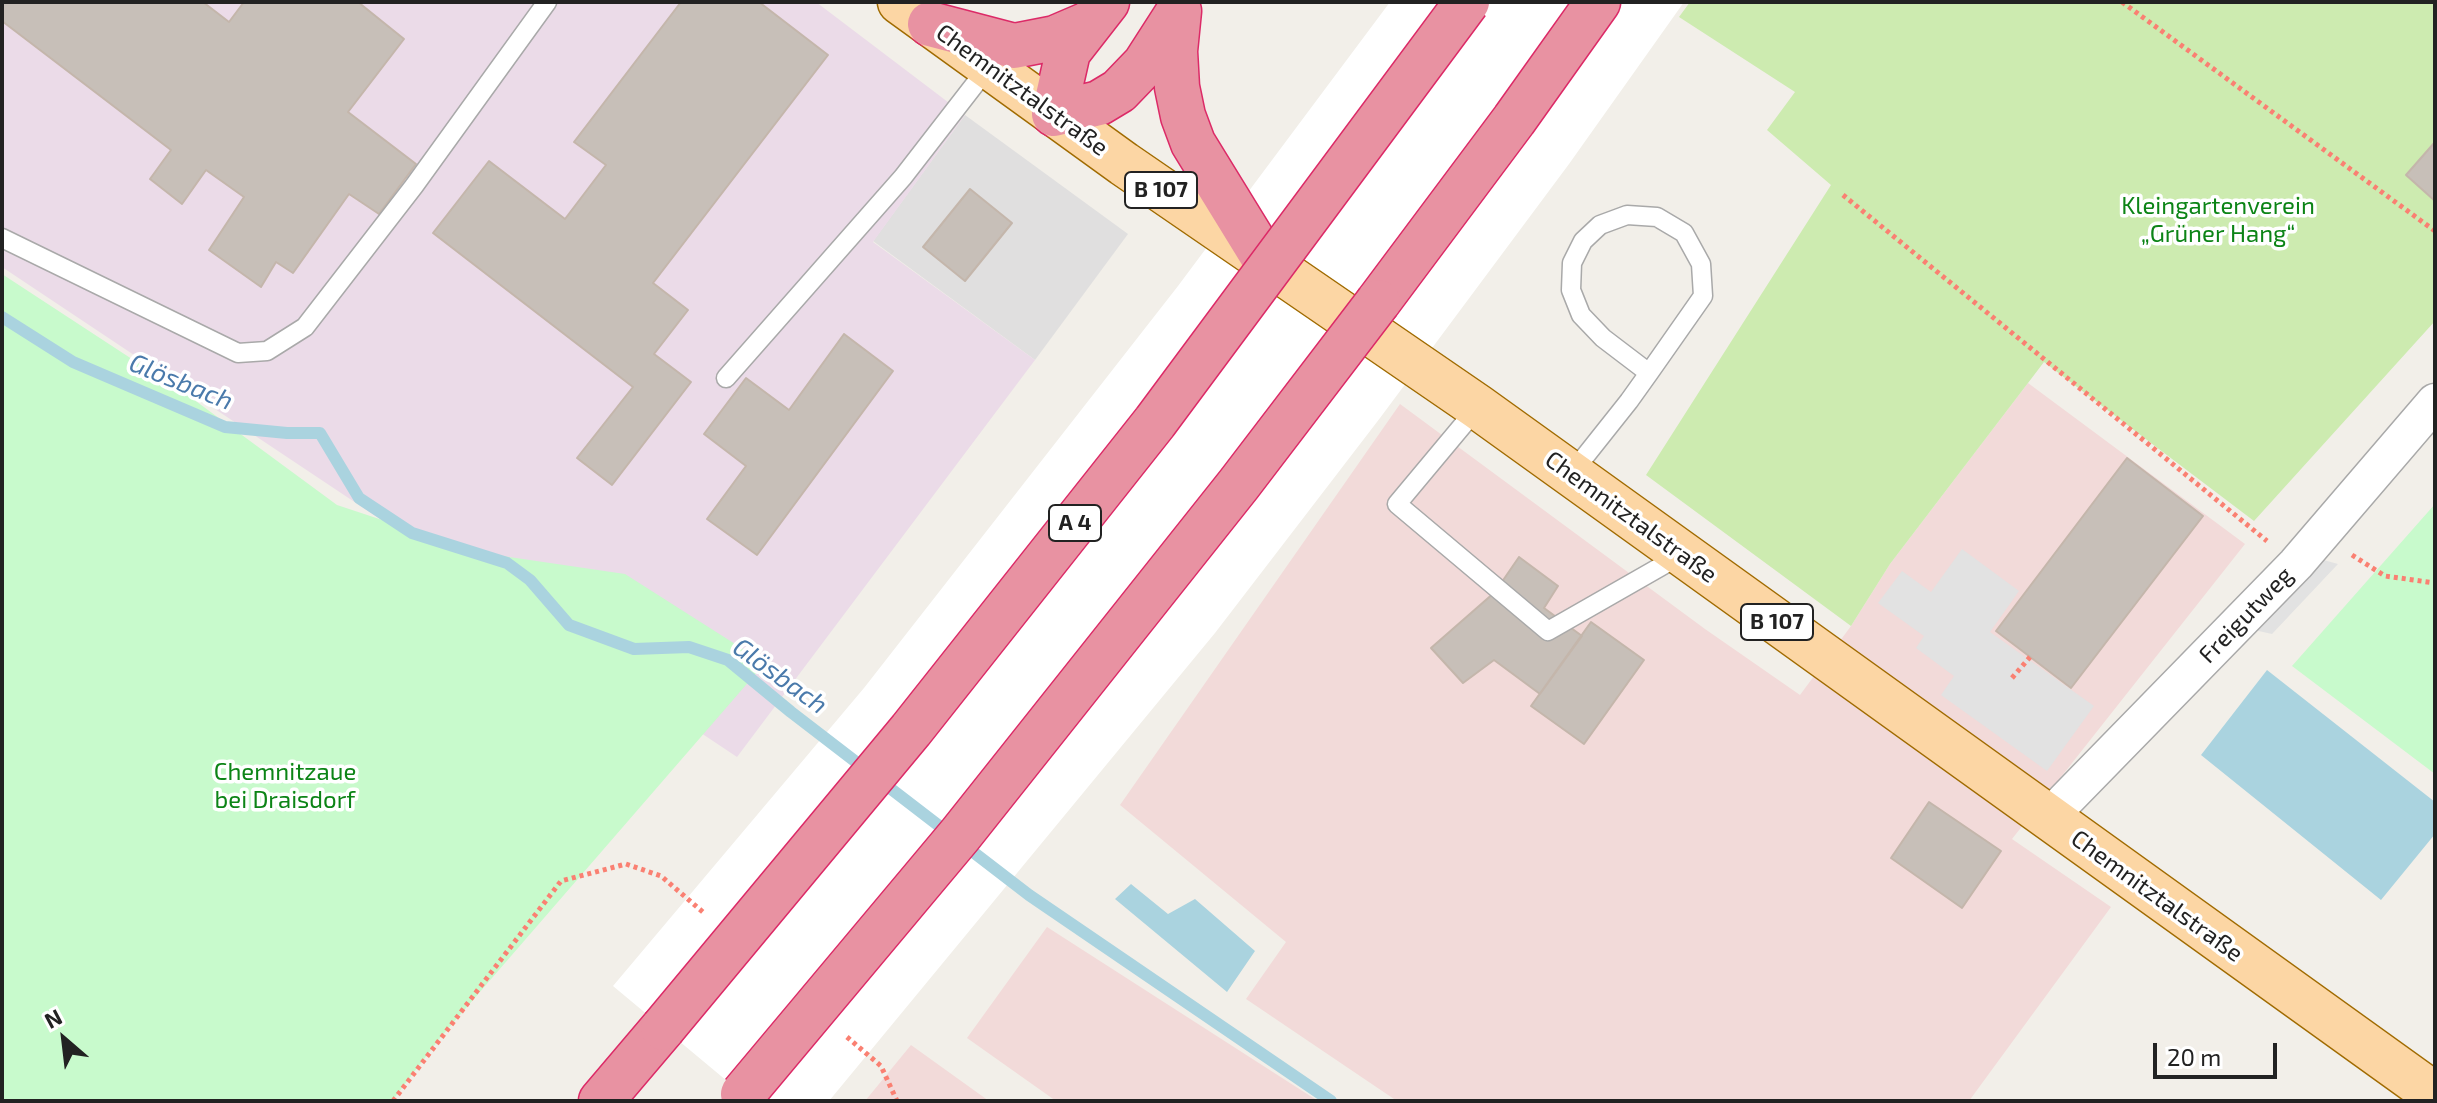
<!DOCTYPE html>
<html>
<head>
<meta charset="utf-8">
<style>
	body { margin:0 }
	#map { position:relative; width:2437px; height:1103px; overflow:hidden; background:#f2efe9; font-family:"Exo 2",sans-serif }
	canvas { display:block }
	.frame { position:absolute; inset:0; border:4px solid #222; pointer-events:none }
	.north { position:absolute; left:24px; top:999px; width:80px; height:80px; -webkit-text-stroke:6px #fff; paint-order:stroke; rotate:332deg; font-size:22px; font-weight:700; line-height:32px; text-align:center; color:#222 }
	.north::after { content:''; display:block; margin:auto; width:28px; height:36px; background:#222; clip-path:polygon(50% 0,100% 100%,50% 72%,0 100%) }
	.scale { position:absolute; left:2153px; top:1043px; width:124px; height:36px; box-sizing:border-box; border:4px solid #222; border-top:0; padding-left:10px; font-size:24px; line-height:28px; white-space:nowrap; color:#222; -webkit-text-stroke:6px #fff; paint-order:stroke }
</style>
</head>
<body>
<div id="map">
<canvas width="2437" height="1103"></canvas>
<div class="frame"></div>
<div class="north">N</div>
<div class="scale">20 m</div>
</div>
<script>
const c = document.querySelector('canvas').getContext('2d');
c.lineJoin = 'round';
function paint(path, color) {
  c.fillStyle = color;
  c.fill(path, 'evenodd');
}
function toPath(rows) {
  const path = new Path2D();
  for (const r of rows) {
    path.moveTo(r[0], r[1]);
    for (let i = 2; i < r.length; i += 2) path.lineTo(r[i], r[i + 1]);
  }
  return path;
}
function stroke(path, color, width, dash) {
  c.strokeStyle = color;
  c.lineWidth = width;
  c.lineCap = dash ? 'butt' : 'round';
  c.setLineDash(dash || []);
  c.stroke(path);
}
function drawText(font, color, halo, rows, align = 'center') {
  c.font = font + ' "Exo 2",sans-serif';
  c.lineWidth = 7;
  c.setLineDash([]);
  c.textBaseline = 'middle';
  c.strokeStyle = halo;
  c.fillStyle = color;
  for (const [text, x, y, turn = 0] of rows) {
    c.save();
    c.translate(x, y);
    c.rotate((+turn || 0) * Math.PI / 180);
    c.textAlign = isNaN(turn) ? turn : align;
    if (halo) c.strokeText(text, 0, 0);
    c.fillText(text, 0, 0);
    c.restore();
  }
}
paint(toPath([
	[965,115,1128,234,1035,360,873,241]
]), '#e0dfdf');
paint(toPath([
	[2028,383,2245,544,2012,839,2111,907,1969,1101,1397,1101,1246,999,1286,942,1120,805,1400,404,1705,629,1800,695,1851,626,1890,564],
	[1047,927,1318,1101,1056,1101,967,1038],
	[911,1045,989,1101,865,1101]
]), '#f2dad9');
paint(toPath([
	[2,2,816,2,965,115,873,242,1035,360,737,757,2,267]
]), '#ebdbe8');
paint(toPath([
	[1690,2,2435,2,2435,321,2254,521,2044,362,1890,564,1851,626,1646,475,1831,185,1767,130,1795,92,1679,17]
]), '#cdebb0');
paint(toPath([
	[2,274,193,399,337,505,482,553,625,574,765,663,440,1038,392,1101,2,1101],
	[2435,504,2435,774,2292,666]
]), '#c8facc');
paint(toPath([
	[1962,549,2019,591,1990,632,2094,706,2047,771,1941,695,1954,676,1916,648,1924,636,1878,603,1902,571,1931,592],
	[2309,556,2338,564,2272,634,2241,627]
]), '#e2e2e2');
paint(toPath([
	[2267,670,2435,802,2435,834,2381,900,2201,755],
	[1131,884,1168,914,1195,899,1255,951,1227,992,1115,899]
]), '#aad3df');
paint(toPath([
	[1390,2,1684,2,1569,164,1380,418,1215,633,829,1101,751,1101,613,986,864,688,1178,286]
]), '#fff');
stroke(toPath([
	[2,317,73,362,225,427,287,433,320,433,359,498,412,533,507,563,530,580,569,625,634,649,689,647,728,660,791,712,1029,895,1331,1101]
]), '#aad3df', 12);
const building = toPath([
	[2,2,203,2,229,22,244,2,358,2,404,39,348,112,416,164,379,214,349,194,293,273,276,262,261,287,209,250,244,197,206,170,182,204,150,179,171,150,2,21,2,2],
	[681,2,759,2,828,55,653,283,688,310,654,354,691,382,612,485,577,458,633,387,433,233,489,161,565,219,606,165,574,142,681,2],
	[2435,142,2435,201,2406,175,2435,142],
	[970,189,1012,223,965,281,923,247,970,189],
	[844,334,893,371,757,555,707,519,746,466,704,434,746,378,789,410,844,334],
	[2127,458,2203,516,2071,688,1996,631,2127,458],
	[1519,557,1558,586,1544,608,1582,636,1540,694,1494,660,1463,683,1431,648,1495,592,1519,557],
	[1591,622,1644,660,1584,744,1531,706,1591,622],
	[1929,802,2001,851,1962,908,1891,858,1929,802]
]);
paint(building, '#c7bfb8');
stroke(building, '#c4b6ab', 2);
const service = toPath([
	[2,238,238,353,267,351,305,327,414,186,547,2],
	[726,378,903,177,989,66],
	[1478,407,1397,504,1548,631,1681,555],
	[1571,474,1629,401,1649,373,1703,296,1701,264,1684,233,1657,217,1627,215,1600,225,1583,241,1572,263,1571,290,1581,315,1603,338,1649,373]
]);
const minor = toPath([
	[2048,818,2296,564,2435,402]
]);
const primary = toPath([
	[900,2,1124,164,1478,407,2435,1095]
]);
const motorway = toPath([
	[1107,2,1068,52,1054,114,1099,103,1119,91,1145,64,1179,11],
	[1179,11,1175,51,1177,87,1183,116,1193,143,1268,265],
	[930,24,1014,46,1055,38,1090,23],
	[1378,302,1514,120,1598,2],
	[601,1101,663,1028]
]);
stroke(service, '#a9a9a9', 21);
stroke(minor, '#a9a9a9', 39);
stroke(primary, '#a06b00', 47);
stroke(motorway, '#dc2a67', 47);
stroke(toPath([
	[2122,2,2435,231],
	[1843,195,2267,541],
	[2352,555,2385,576,2435,583],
	[2012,678,2030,657],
	[847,1037,881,1066,897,1101],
	[393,1101,561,881,626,864,661,876,704,913]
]), '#fa8072', 5, [4, 4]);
stroke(service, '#fff', 18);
stroke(minor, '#fff', 36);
stroke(primary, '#fcd6a4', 44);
stroke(motorway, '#e892a2', 44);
const motorwayBridge = toPath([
	[663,1028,911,730,1155,422,1467,2],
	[743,1094,960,835,1239,484,1378,302]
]);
stroke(motorwayBridge, '#dc2a67', 47, []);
stroke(motorwayBridge, '#e892a2', 44);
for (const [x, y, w] of [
	[1161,190,72],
	[1075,523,52],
	[1777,622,72]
]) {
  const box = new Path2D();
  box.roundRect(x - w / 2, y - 18, w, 36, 6);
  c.fillStyle = '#fff';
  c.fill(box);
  stroke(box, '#222', 2);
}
drawText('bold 22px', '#222', null, [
	["B 107",1161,190],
	["A 4",1075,523],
	["B 107",1777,622]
]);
drawText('24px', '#222', '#fff', [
	["Chemnitztalstraße",1022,90,36],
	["Chemnitztalstraße",1631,517,36],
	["Freigutweg",2246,615,-46],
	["Chemnitztalstraße",2157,896,36]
]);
drawText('24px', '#0c8416', '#fff', [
	["Kleingartenverein",2218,206],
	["„Grüner Hang“",2218,234],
	["Chemnitzaue",285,772],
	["bei Draisdorf",285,800]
]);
drawText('italic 26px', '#4a7aab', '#fff', [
	["Glösbach",181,382,22],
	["Glösbach",780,676,36]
]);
</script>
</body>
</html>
